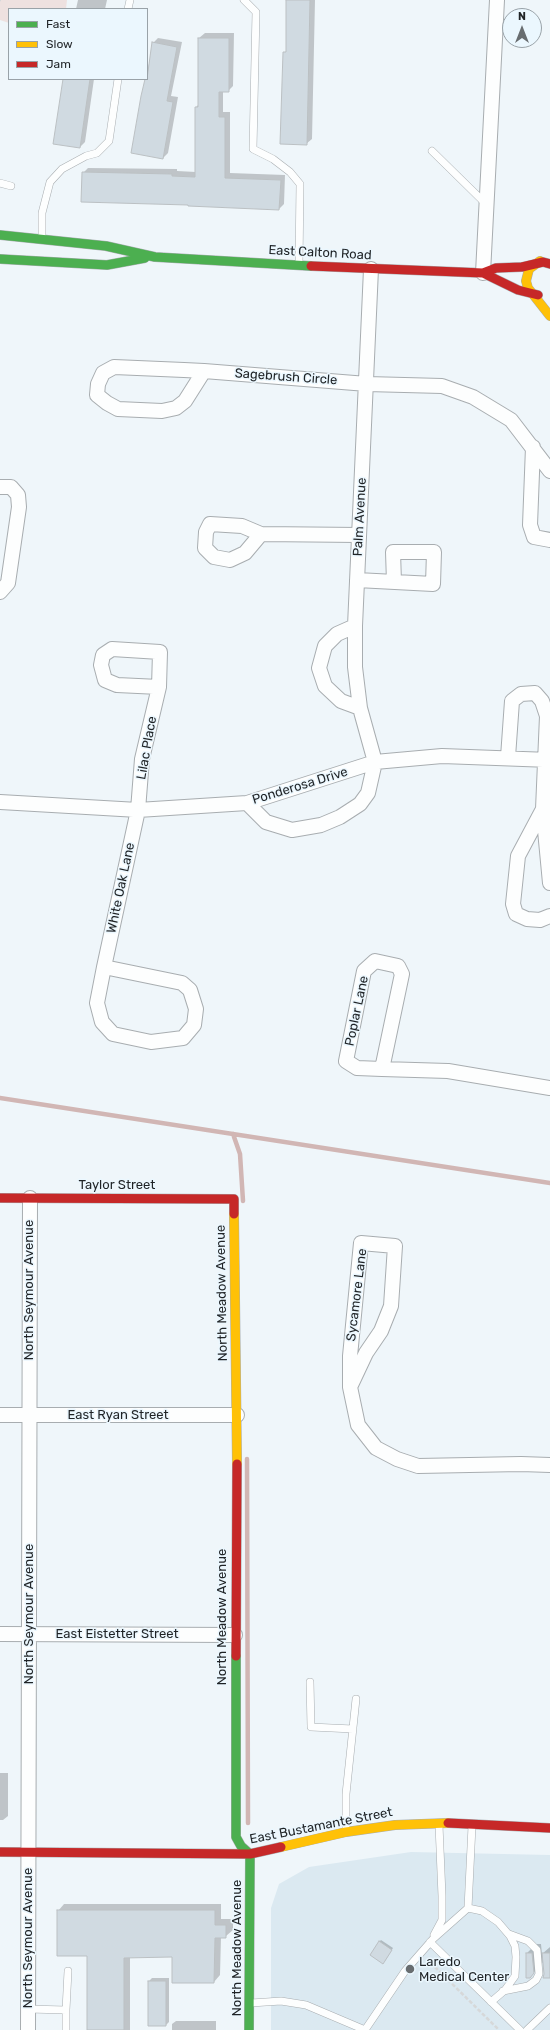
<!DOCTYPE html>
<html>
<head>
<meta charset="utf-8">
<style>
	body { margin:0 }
	#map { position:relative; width:550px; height:2030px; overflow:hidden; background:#eff6fa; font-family:Rubik,sans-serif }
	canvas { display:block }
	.legend { position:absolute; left:8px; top:8px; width:140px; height:72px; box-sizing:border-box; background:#ebf7fe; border:1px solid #99a2a8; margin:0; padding:5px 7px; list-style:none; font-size:12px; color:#1f2326 }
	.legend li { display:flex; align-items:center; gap:8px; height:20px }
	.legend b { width:20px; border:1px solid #99a2a8 }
	.north { position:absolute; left:502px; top:8px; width:40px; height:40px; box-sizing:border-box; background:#ebf7fe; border:1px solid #99a2a8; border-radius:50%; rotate:0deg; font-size:11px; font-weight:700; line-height:16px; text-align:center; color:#1f2326 }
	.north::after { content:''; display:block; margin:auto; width:14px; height:18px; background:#686d70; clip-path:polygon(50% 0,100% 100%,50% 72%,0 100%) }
</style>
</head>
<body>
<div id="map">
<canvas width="550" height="2030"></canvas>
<ul class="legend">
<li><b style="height:5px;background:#4caf50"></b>Fast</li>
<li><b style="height:5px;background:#ffc107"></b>Slow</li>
<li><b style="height:5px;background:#c62828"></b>Jam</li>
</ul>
<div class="north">N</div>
</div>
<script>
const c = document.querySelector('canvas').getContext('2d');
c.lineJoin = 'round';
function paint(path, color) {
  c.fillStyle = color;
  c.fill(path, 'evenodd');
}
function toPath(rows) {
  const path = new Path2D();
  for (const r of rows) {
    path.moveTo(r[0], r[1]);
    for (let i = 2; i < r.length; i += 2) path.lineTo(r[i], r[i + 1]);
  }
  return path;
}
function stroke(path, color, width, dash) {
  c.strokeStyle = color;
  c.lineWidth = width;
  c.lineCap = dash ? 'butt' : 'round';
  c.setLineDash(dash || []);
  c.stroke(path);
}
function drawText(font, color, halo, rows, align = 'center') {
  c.font = font + ' Rubik,sans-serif';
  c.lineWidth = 3;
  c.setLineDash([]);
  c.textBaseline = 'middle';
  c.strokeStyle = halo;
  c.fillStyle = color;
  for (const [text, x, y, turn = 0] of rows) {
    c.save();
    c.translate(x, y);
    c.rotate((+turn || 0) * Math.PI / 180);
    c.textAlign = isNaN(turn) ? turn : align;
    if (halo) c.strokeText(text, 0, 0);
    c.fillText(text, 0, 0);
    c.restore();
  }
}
paint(toPath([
	[411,1852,550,1855,550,2030,271,2030,271,1908,279,1884,309,1867]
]), '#dbe9f1');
paint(toPath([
	[0,0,67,0,66,9,9,9,9,23,0,20]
]), '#eee1e0');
paint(toPath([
	[78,0,107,0,105,9,76,9],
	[287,0,315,0,312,139,306,144,284,53,287,51],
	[205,33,234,33,233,86,228,91,223,91,223,112,230,112,230,173,285,175,284,204,279,209,189,204,83,173,88,168,177,169,177,171,196,172,196,107,199,104,199,38],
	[158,38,182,42,171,96,178,97,168,153,163,158,146,79,153,43],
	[65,79,94,79,85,142,80,147],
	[0,1749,0,1773,8,1773,8,1816,3,1820,0,1820],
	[64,1904,221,1904,221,1919,233,1919,233,1930,226,1936,221,1936,220,1975,214,1982,173,1956,130,1956,130,2030,88,2030,88,1955,58,1911],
	[381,1940,393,1948,385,1961,379,1942],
	[536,1944,541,1944,542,1954,550,1947,550,1977,545,1974,544,1961,530,1977,527,1953],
	[152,1978,169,1978,169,2022,166,2025,149,2025,149,1981],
	[176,2021,216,2021,216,2030,172,2030,172,2024]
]), '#0003');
stroke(toPath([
	[0,1098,550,1183],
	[233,1134,240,1154,243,1201],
	[247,1459,248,1823]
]), '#d1b6b4', 4.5);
const building = toPath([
	[286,0,310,0,307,145,280,144,283,52,286,52,286,0],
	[198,38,229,38,229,92,219,92,219,117,225,117,225,178,281,180,279,210,188,206,188,205,81,202,82,172,172,174,172,176,195,177,195,107,198,107,198,38],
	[152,42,177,47,167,101,173,102,163,159,131,153,141,96,145,79,147,79,152,42],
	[63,79,90,79,80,148,53,144,63,79],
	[57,1910,215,1910,215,1925,226,1925,226,1938,215,1938,214,1983,172,1983,172,1957,124,1958,124,2030,87,2030,87,1956,57,1956,57,1910],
	[379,1941,392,1950,383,1964,370,1955,379,1941],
	[526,1953,532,1953,534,1973,530,1978,526,1978,526,1953],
	[542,1953,550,1953,550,1978,543,1978,544,1974,542,1953],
	[148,1981,166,1981,166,2026,148,2026,148,1981]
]);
paint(building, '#d0dae1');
stroke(building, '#bbc0c3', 1);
const lane = toPath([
	[244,0,256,12,253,149,273,159,290,172,300,184,299,265],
	[128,9,130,0],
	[432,151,486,204],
	[0,183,11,186],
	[42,239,42,213,50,182,62,169,86,156,97,153,109,141,118,79],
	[310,1682,311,1727,353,1729],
	[346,1830,346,1794,356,1699],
	[468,1908,482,1911,498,1922,510,1936,515,1946,516,1957,515,1976,505,1990,491,2002],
	[434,1935,442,1920,442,1896,439,1825],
	[430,1942,520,2030],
	[503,1991,528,1986,536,1980,539,1974,537,1950,528,1941,509,1934],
	[251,2003,281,2001,306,2005,365,2030],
	[28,2009,66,2010,68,1971],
	[66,2030,66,2010],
	[365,2030,405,1971,433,1939,468,1908,472,1826],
	[527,2030,550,2008]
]);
const street = toPath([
	[483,273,497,0],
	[204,371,185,401,176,408,162,411,118,409,107,403,97,395,98,384,103,373,114,367,184,370,204,371,367,384,442,386,473,397,511,420,550,471],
	[533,447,530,525,534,537,550,540],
	[0,487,11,487,18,495,19,507,8,583,0,592],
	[261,534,245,553,230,560,214,557,205,548,206,532,210,524,242,526,261,534,359,535],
	[357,580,433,584,434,552,393,552,394,582],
	[355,626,337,634,325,646,319,668,325,686,341,701,360,708],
	[508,757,512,701,521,694,535,693,542,701,547,716,543,809,550,883],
	[0,802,138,810,247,803,375,762,442,756,550,760],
	[247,803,266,822,292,830,321,825,340,817,360,804,368,793,375,762,360,708,355,667,355,626,371,269],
	[543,809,518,856,513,904,516,914,527,919,540,920,550,916],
	[104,967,182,983,190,990,196,1009,194,1025,183,1038,151,1042,113,1034,102,1022,97,1003,104,967,138,810,142,759,159,687,160,652,112,649,103,655,101,665,105,680,117,685,159,687],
	[382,1069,402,974,398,966,375,961,364,971,346,1061,357,1068,382,1069,448,1071,550,1088],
	[350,1387,366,1353,381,1331,391,1306,395,1246,361,1243,350,1356,350,1387,358,1425,376,1448,397,1459,418,1466,521,1464,550,1465],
	[0,1415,237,1415],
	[0,1634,235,1635],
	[28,2030,30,1198]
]);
const fast = toPath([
	[0,235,106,246,155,257,311,266],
	[0,259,107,265,145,258],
	[236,1656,236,1837,241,1846,250,1854],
	[249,2030,250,1854]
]);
const slow = toPath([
	[540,261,529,269,526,281,528,288,550,316],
	[234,1214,237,1464],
	[281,1847,346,1832,395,1825,448,1823]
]);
const jam = toPath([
	[311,266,483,273,496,268,522,267,543,262,550,264],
	[483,273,518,290,538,295],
	[0,1198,234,1199,234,1214],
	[236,1656,237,1464],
	[448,1823,550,1828],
	[0,1852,250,1854,281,1847]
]);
stroke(lane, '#a8adb0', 8);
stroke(street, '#a8adb0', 16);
stroke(fast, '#a8adb0', 10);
stroke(slow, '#a8adb0', 10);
stroke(jam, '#a8adb0', 10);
stroke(toPath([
	[0,0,1,0],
	[435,1967,499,2030]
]), '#d6d8d9', 2.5, [4, 2]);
stroke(lane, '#fdfefe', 7);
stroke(street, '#fdfefe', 14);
stroke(fast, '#4caf50', 9);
stroke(slow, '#ffc107', 9);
stroke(jam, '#c62828', 9);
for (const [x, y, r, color] of [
	[410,1969,5,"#686d70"]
]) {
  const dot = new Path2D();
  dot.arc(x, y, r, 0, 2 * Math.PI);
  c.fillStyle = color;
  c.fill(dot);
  stroke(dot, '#ebf7fe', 1.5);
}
drawText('13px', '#1f2326', '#ebf7fe', [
	["East Calton Road",320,253,3],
	["Sagebrush Circle",286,377,4],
	["Palm Avenue",360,517,-87],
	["Lilac Place",147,748,-80],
	["Ponderosa Drive",300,786,-17],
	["White Oak Lane",121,888,-78],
	["Poplar Lane",357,1011,-78],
	["Taylor Street",117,1185],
	["North Seymour Avenue",29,1290,-90],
	["North Meadow Avenue",222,1293,-91],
	["Sycamore Lane",357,1295,-83],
	["East Ryan Street",118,1415],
	["North Seymour Avenue",29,1614,-90],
	["North Meadow Avenue",222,1617,-90],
	["East Eistetter Street",117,1634],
	["East Bustamante Street",321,1826,-11],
	["North Seymour Avenue",28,1938,-90],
	["North Meadow Avenue",237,1948,-90]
]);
drawText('13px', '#1f2326', '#ebf7fe', [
	["Laredo",419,1962],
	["Medical Center",419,1977]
], 'left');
</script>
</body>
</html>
